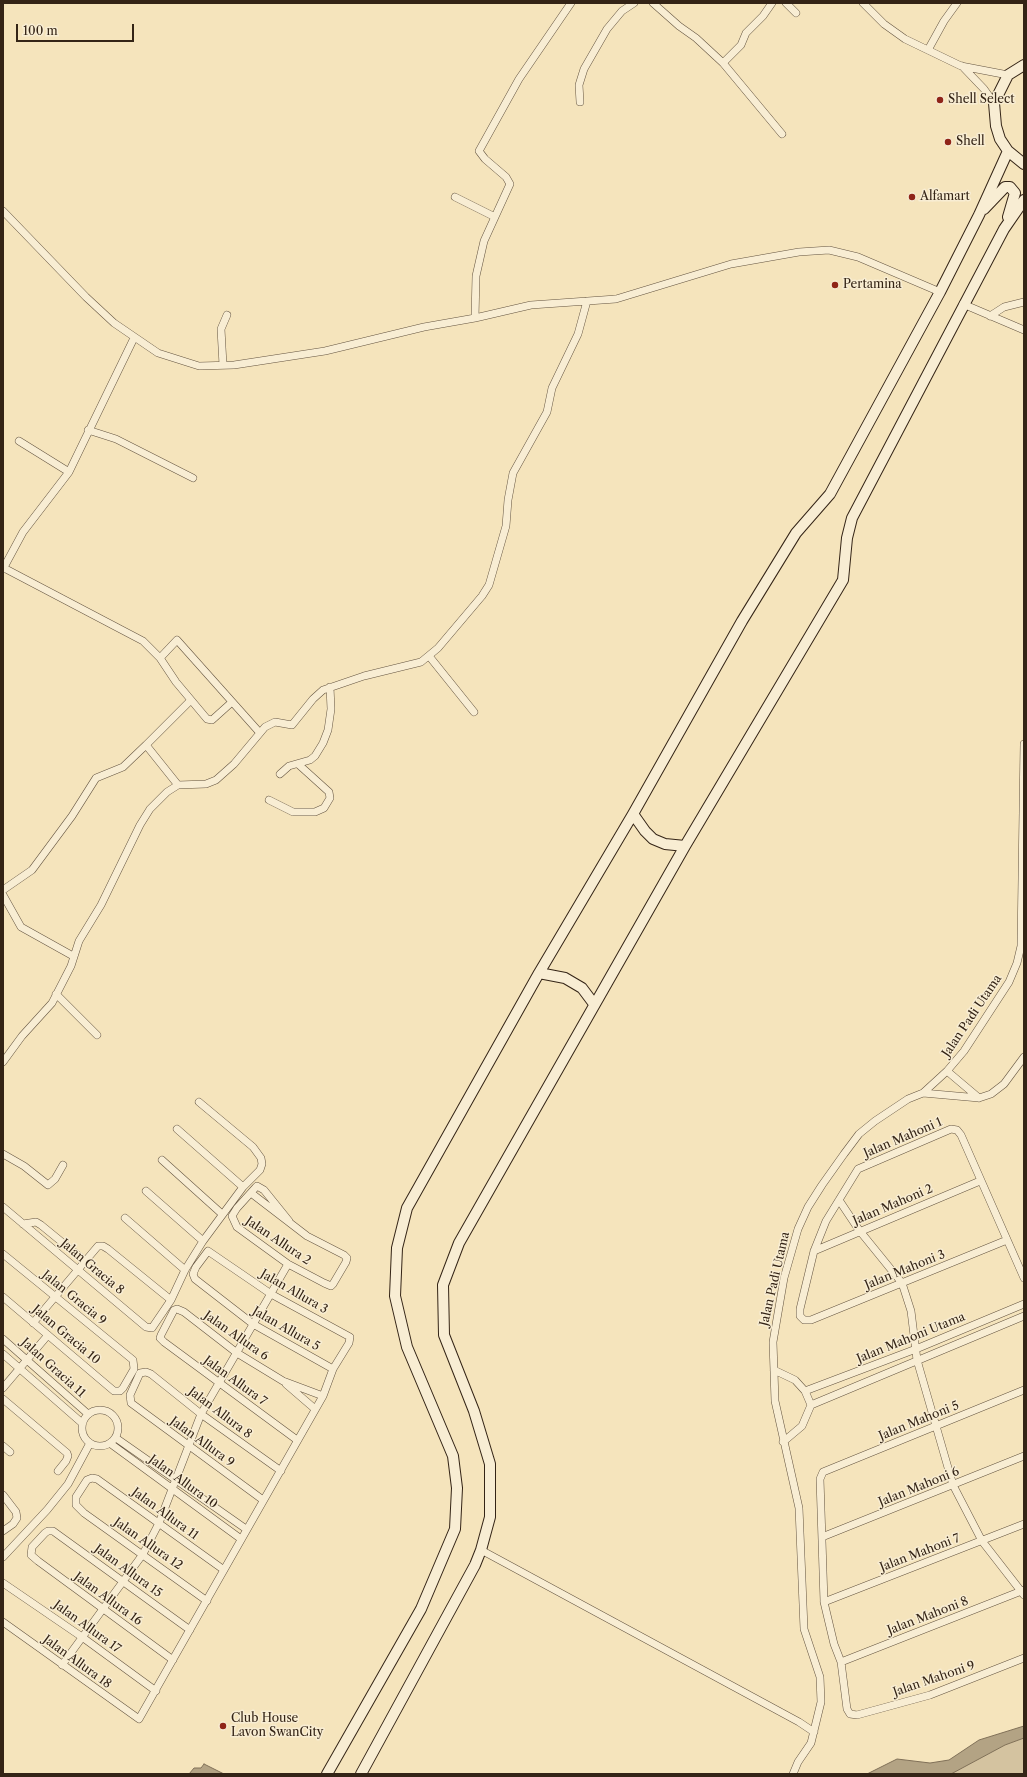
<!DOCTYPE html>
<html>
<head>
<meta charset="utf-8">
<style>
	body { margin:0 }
	#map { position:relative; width:1027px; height:1777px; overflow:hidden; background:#f5e4bc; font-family:"Libre Caslon Text",serif }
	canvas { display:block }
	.frame { position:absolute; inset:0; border:4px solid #342416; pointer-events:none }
	.scale { position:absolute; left:16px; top:24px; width:118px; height:18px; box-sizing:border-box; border:2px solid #342416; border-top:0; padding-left:5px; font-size:12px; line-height:14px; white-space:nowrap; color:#342416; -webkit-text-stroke:3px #f8edd3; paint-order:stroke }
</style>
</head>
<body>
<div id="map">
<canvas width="1027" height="1777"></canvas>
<div class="frame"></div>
<div class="scale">100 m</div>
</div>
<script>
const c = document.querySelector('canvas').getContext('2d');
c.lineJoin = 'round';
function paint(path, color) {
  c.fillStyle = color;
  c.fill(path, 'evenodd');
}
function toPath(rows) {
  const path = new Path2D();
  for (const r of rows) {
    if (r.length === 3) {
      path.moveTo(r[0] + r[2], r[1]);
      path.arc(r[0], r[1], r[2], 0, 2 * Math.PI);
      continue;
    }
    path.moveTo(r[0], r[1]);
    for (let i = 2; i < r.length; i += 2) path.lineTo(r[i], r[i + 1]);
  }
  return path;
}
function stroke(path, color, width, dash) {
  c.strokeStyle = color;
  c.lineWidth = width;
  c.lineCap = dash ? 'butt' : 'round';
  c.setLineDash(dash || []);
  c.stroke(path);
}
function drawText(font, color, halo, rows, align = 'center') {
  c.font = font + ' "Libre Caslon Text",serif';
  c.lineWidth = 3;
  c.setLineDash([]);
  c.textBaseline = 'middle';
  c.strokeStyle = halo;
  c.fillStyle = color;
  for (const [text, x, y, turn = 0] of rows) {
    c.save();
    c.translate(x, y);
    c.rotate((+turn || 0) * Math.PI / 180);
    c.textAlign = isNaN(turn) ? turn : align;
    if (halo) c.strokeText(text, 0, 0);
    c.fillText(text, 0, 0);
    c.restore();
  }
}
paint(toPath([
	[1024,1738,1024,1774,946,1774,951,1773,1005,1745]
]), '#d4c3a0');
const water = toPath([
	[1024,1726,1024,1738,1005,1745,951,1774,867,1774,897,1759,930,1763,949,1760,979,1740,1024,1726],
	[204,1764,224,1774,189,1774,194,1768,201,1768,204,1764]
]);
paint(water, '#b3a384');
stroke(water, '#807058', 1);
const street = toPath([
	[653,3,679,26,696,38,723,63,782,134],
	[786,3,796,13],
	[863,3,884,24,905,39,961,66,1008,75],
	[928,50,944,21,957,3],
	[723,63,741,45,746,33,763,16,772,3],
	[962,66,984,89,994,103],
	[580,102,579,85,584,69,607,29,622,11,634,3],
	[455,197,495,217],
	[3,211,86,297,114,323,158,353,199,366,234,365,325,351,424,327,475,318,531,305,616,299,731,264,799,252,829,250,858,257,940,292],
	[963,304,1024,330],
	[990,316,1004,307,1024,302],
	[475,318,476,276,484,241,510,184,506,177,485,159,479,151,519,79,571,3],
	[223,365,221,329,227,315],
	[88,430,116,439,193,478],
	[19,441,69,472],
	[4,568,143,641,160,658,176,682,207,719,212,720,232,702],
	[3,569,23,532,69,472,134,338],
	[429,656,474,712],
	[160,658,177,640,260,733],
	[280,774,289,766,310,760,315,756,323,743,328,730,331,709,330,687],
	[178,785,146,745,190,701],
	[269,800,293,812,315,812,324,808,330,798,329,792,298,764],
	[3,890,32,870,72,816,96,778,123,767,146,745],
	[3,895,21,927,73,956],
	[56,994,97,1035],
	[3,1062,22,1036,52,1003,71,966,79,941,101,905,140,825,150,809,167,792,178,785,206,784,216,780,234,764,265,727,275,722,292,725,313,699,323,690,364,676,421,662,438,648,482,596,489,585,506,526,508,500,513,473,547,412,552,388,578,334,587,301],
	[947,1071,979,1098],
	[923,1093,979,1098,991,1094,1004,1084,1024,1057],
	[177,1129,243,1187],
	[3,1154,24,1166,48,1185,55,1179,63,1165],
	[162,1160,222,1214],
	[146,1191,203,1241],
	[251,1193,307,1236,344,1255,347,1258,346,1262,333,1284,331,1286,324,1283,288,1264,237,1227,232,1216,237,1208,256,1187,257,1186,264,1190,289,1221],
	[839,1200,859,1230,902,1283,911,1311,917,1360,953,1485,982,1541,1024,1595],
	[3,1207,146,1327,152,1328,171,1300,185,1270,203,1241,243,1187,260,1170,262,1164,261,1158,253,1147,199,1102],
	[125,1218,185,1270],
	[23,1224,36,1222,41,1225,85,1261],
	[1007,1240,811,1320,804,1320,800,1316,800,1309,814,1251,826,1221,858,1169,951,1129,957,1130,961,1135,1024,1278],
	[814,1251,980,1181],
	[3,1254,133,1360,134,1369,123,1388,120,1391,114,1391,3,1297],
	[33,1323,98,1246,103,1246,108,1249,171,1300],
	[3,1339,88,1414],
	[3,1354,82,1423],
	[774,1370,795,1380,805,1391,811,1405,802,1426,783,1442],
	[286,1384,315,1409],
	[3,1388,48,1335],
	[1024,1390,823,1472,820,1479,824,1602,834,1644,841,1662,847,1709,850,1714,857,1715,930,1695,1024,1658],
	[805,1391,916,1349,1024,1304],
	[3,1399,67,1453,68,1456,66,1461,58,1471],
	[811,1405,1024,1316],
	[100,1428,18],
	[116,1438,246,1529],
	[297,1440,164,1342,160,1338,161,1335,174,1310,177,1309,184,1312,237,1353,283,1381,323,1396],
	[111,1444,241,1539],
	[3,1446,10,1452],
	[3,1495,16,1512,17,1518,13,1524,3,1531],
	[263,1500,131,1403,130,1395,140,1373,146,1372,151,1374,201,1414,281,1471],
	[822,1537,1024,1456],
	[481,1550,799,1722,814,1732],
	[3,1557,47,1510,68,1484,90,1443],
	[3,1583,82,1637,156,1691],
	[207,1601,84,1513,76,1505,76,1497,87,1480,92,1478,97,1479,224,1570],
	[824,1602,1024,1524],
	[3,1622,139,1719,323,1396,333,1369,349,1343,350,1337,271,1294,208,1251,196,1267,193,1274,195,1279,253,1324,333,1369],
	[173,1660,38,1561,31,1555,32,1547,45,1533,48,1531,53,1531,190,1630],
	[841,1662,1024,1590],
	[62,1665,143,1554,159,1523,201,1414,288,1264],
	[793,1774,798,1762,811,1743,821,1702,820,1677,804,1629,799,1508,775,1401,773,1342,784,1278,798,1229,808,1207,822,1185,844,1154,859,1134,875,1121,908,1099,923,1093,947,1071,964,1051,1009,982,1017,963,1021,946,1024,744]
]);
const secondary = toPath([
	[1024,65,1008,75,994,103,996,126,1000,139,1008,151,1024,164],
	[984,209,1005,187,1010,187,1015,193,1008,217],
	[633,814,645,831,653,839,665,844,685,846],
	[539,973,565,978,582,988,594,1004],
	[327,1774,421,1609,455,1529,457,1488,453,1456,407,1347,395,1296,397,1248,407,1208,539,973,633,814,742,621,796,533,830,494,940,292,979,215,1008,151],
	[361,1774,475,1565,481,1550,490,1517,490,1464,474,1411,444,1335,443,1285,459,1243,685,846,843,580,847,538,852,518,1004,229,1024,200]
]);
stroke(street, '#645440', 8);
stroke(secondary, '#342416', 12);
stroke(street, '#f8edd3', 7);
stroke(secondary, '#f8edd3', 10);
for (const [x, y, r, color] of [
	[940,100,4,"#8f2418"],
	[948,142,4,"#8f2418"],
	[912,197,4,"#8f2418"],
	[835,285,4,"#8f2418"],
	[223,1726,4,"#8f2418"]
]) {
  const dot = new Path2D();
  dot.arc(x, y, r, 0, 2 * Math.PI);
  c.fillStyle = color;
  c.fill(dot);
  stroke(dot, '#f8edd3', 1.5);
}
drawText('12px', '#342416', '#f8edd3', [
	["Shell Select",948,100],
	["Shell",956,142],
	["Alfamart",920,197],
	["Pertamina",843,285],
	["Club House",231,1719],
	["Lavon SwanCity",231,1733]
], 'left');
drawText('12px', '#342416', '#f8edd3', [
	["Jalan Padi Utama",972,1016,-56],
	["Jalan Mahoni 1",903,1138,-23],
	["Jalan Mahoni 2",893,1205,-23],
	["Jalan Allura 2",278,1241,34],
	["Jalan Gracia 8",92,1267,40],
	["Jalan Mahoni 3",905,1270,-22],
	["Jalan Padi Utama",775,1279,-77],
	["Jalan Allura 3",294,1292,30],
	["Jalan Gracia 9",74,1298,39],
	["Jalan Allura 5",286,1329,30],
	["Jalan Gracia 10",66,1335,40],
	["Jalan Allura 6",236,1336,35],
	["Jalan Mahoni Utama",911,1338,-22],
	["Jalan Gracia 11",53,1368,42],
	["Jalan Allura 7",235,1381,36],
	["Jalan Allura 8",220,1413,37],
	["Jalan Mahoni 5",919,1421,-22],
	["Jalan Allura 9",202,1442,36],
	["Jalan Allura 10",183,1482,36],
	["Jalan Mahoni 6",919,1487,-22],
	["Jalan Allura 11",165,1514,36],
	["Jalan Allura 12",148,1544,35],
	["Jalan Mahoni 7",920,1553,-21],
	["Jalan Allura 15",128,1571,36],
	["Jalan Allura 16",108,1599,36],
	["Jalan Mahoni 8",928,1616,-21],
	["Jalan Allura 17",87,1627,36],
	["Jalan Allura 18",77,1662,36],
	["Jalan Mahoni 9",934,1679,-19]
]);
</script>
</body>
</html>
